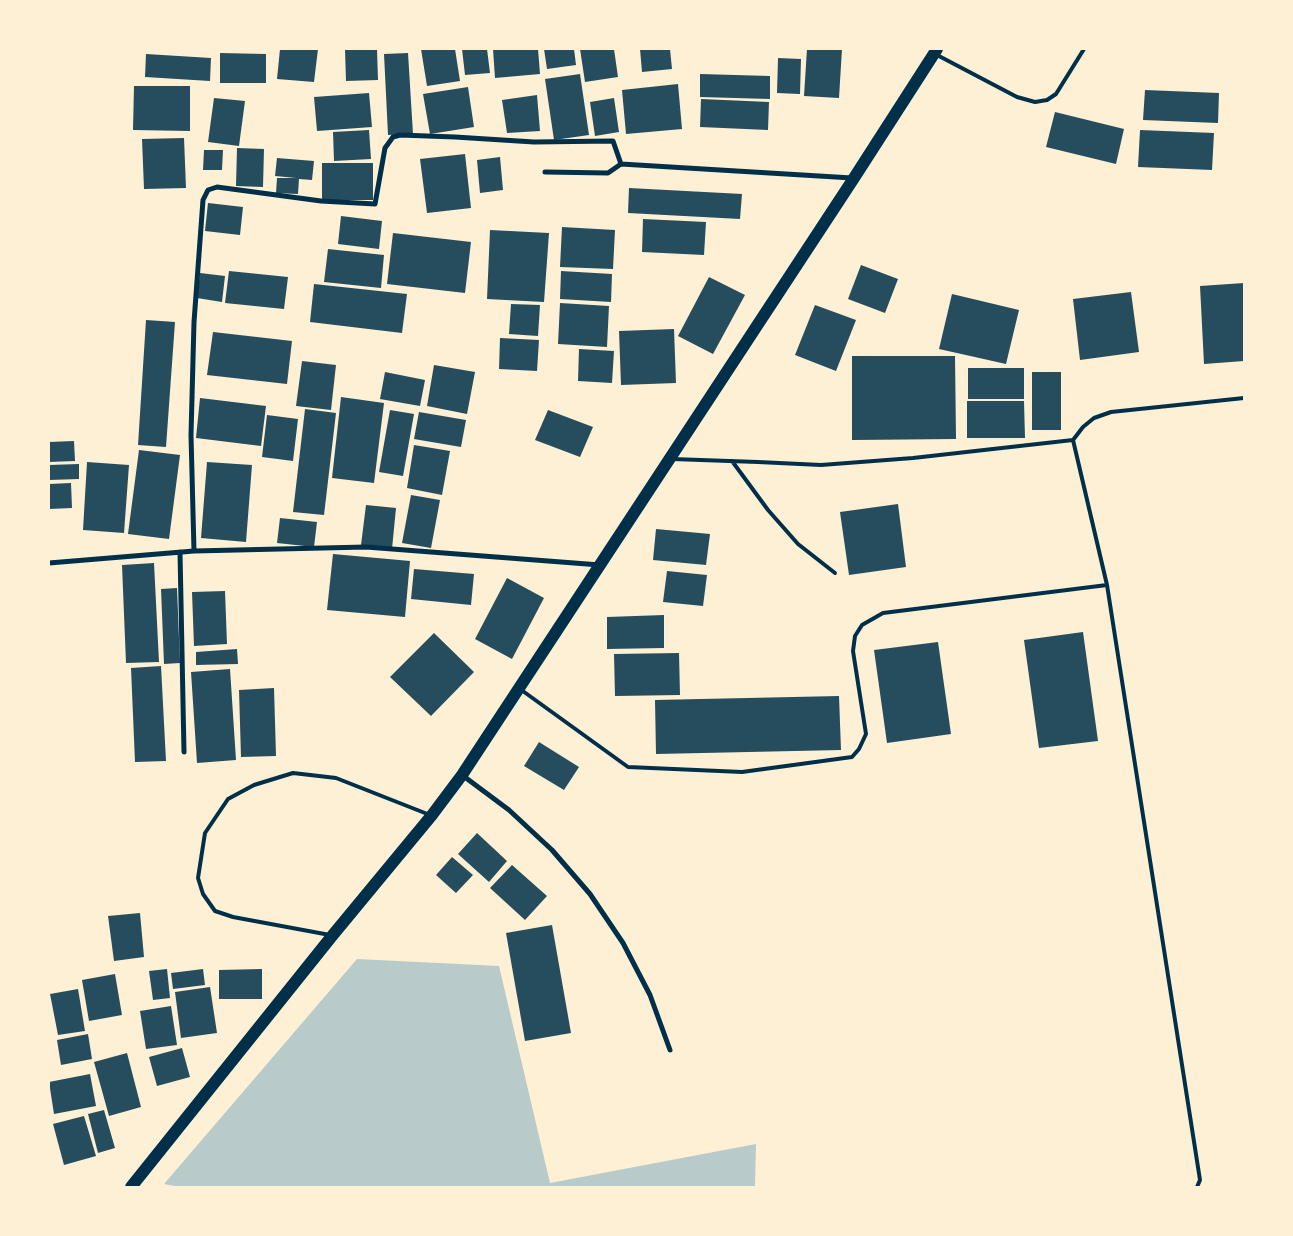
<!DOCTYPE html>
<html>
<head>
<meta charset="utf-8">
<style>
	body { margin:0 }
	#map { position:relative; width:1293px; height:1236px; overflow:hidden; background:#fdf0d5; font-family:"Libre Baskerville",serif }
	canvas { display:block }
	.frame { position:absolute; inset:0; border:50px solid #fdf0d5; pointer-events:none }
</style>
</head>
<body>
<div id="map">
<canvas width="1293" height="1236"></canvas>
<div class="frame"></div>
</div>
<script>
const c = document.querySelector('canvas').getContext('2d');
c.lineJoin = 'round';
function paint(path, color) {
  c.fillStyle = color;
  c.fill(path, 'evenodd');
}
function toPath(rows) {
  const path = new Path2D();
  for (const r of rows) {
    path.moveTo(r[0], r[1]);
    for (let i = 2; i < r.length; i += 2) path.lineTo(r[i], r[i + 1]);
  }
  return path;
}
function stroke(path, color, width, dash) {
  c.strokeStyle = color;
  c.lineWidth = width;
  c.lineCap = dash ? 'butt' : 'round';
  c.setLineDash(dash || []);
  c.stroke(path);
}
paint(toPath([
	[357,959,499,966,550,1183,756,1144,755,1187,180,1187,164,1184]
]), '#b9caca');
paint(toPath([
	[280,49,318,49,314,82,277,79],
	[345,49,377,49,378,80,346,81],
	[421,49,455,49,460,81,427,86],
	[462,49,487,49,490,73,465,75],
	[493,49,538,49,540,74,495,78],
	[544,49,574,49,576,65,547,69],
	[580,49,614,49,618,77,585,82],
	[640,49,670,49,672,69,642,72],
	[807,49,842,49,839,98,804,96],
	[220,53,266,54,266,83,220,83],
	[408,53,413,134,388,135,384,54],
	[146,54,211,58,210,81,145,77],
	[778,58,801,59,800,94,777,93],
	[580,74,589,135,554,140,545,79],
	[700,74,770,76,770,99,700,97],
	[678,84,682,129,626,134,622,90],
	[134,86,190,86,190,131,133,130],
	[468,87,474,127,430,134,423,94],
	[1145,90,1219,93,1218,123,1143,120],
	[369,93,372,127,317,131,314,97],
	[537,95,540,131,507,133,502,100],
	[214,98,245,101,239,146,208,142],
	[614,98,619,132,595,136,590,102],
	[701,99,769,102,768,130,700,127],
	[1055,112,1124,129,1116,164,1046,147],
	[369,130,371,159,334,161,333,132],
	[1140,130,1214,133,1212,170,1138,167],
	[184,138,186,188,144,189,142,139],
	[237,148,264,149,263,187,236,186],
	[204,150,223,150,222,170,203,170],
	[465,154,471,208,427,213,420,159],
	[500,157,503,190,480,193,477,160],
	[277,158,314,161,312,180,299,179,298,194,276,193,277,178,296,178,275,176],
	[322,163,373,163,373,200,322,200],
	[629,188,742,194,740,219,628,213],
	[208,203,243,207,240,235,205,231],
	[341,216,382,221,379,249,338,244],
	[643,219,706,222,704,255,642,252],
	[562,227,615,230,613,269,560,267],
	[490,230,549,233,544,302,487,299],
	[393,233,471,242,465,293,387,284],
	[328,249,384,255,381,288,324,282],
	[861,265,898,279,885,313,848,299],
	[229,271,288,277,284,309,225,303],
	[561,271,612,274,611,302,560,299],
	[200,273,225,276,222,302,197,298],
	[709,277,745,295,713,354,678,336],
	[1244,283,1244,361,1204,364,1200,286],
	[314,284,407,294,402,333,310,322],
	[1131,292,1139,352,1080,360,1073,299],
	[952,294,1019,310,1006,364,939,349],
	[560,303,609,306,607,347,558,344],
	[511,304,540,305,538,336,509,334],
	[815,305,856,320,836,371,795,355],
	[146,320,175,322,166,447,138,445],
	[674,329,676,383,621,385,619,331],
	[213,332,292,341,287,384,207,375],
	[500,338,539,340,537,371,499,369],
	[579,349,614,351,612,383,578,381],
	[852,356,955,356,956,439,852,440],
	[302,361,336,365,331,410,296,406],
	[434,365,475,372,467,414,427,406],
	[968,368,1024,368,1024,399,968,399],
	[385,372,425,380,420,406,380,399],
	[1032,372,1061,372,1061,430,1032,430],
	[341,397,384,403,374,483,332,478],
	[200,398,266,406,261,446,196,438],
	[967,401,1024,401,1025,438,967,438],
	[305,409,336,413,324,515,293,512],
	[390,410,414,414,403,476,379,472],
	[548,410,593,427,580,457,535,440],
	[419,412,466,420,461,447,414,439],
	[267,415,298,419,293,461,262,457],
	[74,441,75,461,49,462,49,442],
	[414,445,450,451,442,495,407,488],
	[139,450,180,455,169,539,128,534],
	[87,462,129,465,124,533,83,530],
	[207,462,252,465,246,542,201,538],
	[79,464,79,479,49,480,49,465],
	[71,483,72,508,49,509,49,484],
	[411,495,440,500,431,548,402,543],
	[898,504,906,567,849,575,840,512],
	[366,505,396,508,392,549,361,545],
	[280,518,317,522,314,547,277,543],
	[656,529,710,534,706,565,653,560],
	[333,554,410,561,405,617,327,610],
	[154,563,159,662,126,663,122,565],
	[414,569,474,574,471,605,411,599],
	[667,571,707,575,703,606,663,602],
	[507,578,544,598,512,659,475,639],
	[177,588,180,663,164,664,161,589],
	[225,591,227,644,194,646,192,592],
	[664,615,664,648,607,649,607,617],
	[1083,632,1098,741,1039,748,1024,640],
	[434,633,474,672,431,716,390,677],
	[938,642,951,734,887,743,874,650],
	[237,649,238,664,196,665,196,652],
	[679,653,680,695,615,696,614,654],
	[161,666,166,761,135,762,131,668],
	[230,669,236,760,197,763,191,672],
	[274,688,276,756,241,757,239,690],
	[839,696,841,750,656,754,655,700],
	[539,742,579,767,564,790,524,766],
	[477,833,507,861,489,882,458,854],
	[452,857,473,875,456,893,436,875],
	[512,865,547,896,525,920,490,888],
	[140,913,144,957,114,961,108,916],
	[552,925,571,1033,525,1041,506,933],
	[167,969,170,998,153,1000,149,971],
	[203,969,205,985,173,989,171,973],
	[262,969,262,999,219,999,219,970],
	[115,974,122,1015,89,1021,82,980],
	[210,987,217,1033,181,1038,175,992],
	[78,989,85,1031,58,1035,50,994],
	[171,1006,177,1045,146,1049,140,1011],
	[88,1034,92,1059,61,1065,57,1040],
	[182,1048,190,1077,157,1086,149,1057],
	[127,1053,141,1107,109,1116,94,1062],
	[90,1074,96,1106,54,1114,49,1082],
	[104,1110,115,1148,98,1153,88,1114],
	[84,1116,96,1156,64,1165,53,1124]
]), '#264d5e');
stroke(toPath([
	[937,55,1017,97,1035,102,1047,100,1056,94,1084,49],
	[1073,440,1107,585,1200,1180,1197,1187],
	[672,459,758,462,821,465,913,458,1073,440,1083,427,1094,418,1111,412,1244,398],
	[732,461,768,510,798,544,835,573],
	[520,689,628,767,742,772,852,757,859,749,866,734,853,651,855,636,862,625,883,613,1107,585],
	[330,935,233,917,215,911,203,894,198,878,205,833,228,799,254,785,293,773,336,778,430,815]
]), '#003049', 4);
stroke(toPath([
	[545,172,608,173,621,164,852,178],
	[194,551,191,435,194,322,203,200,208,190,217,187,321,201,375,204,385,148,393,137,400,135,455,137,534,142,613,141,621,164],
	[180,552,184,752],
	[49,563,194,551,366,547,600,565],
	[462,775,509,810,552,850,590,894,623,943,650,995,670,1050]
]), '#003049', 5);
stroke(toPath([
	[131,1187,332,936,432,815,462,775,854,178,937,49]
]), '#003049', 12);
</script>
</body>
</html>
